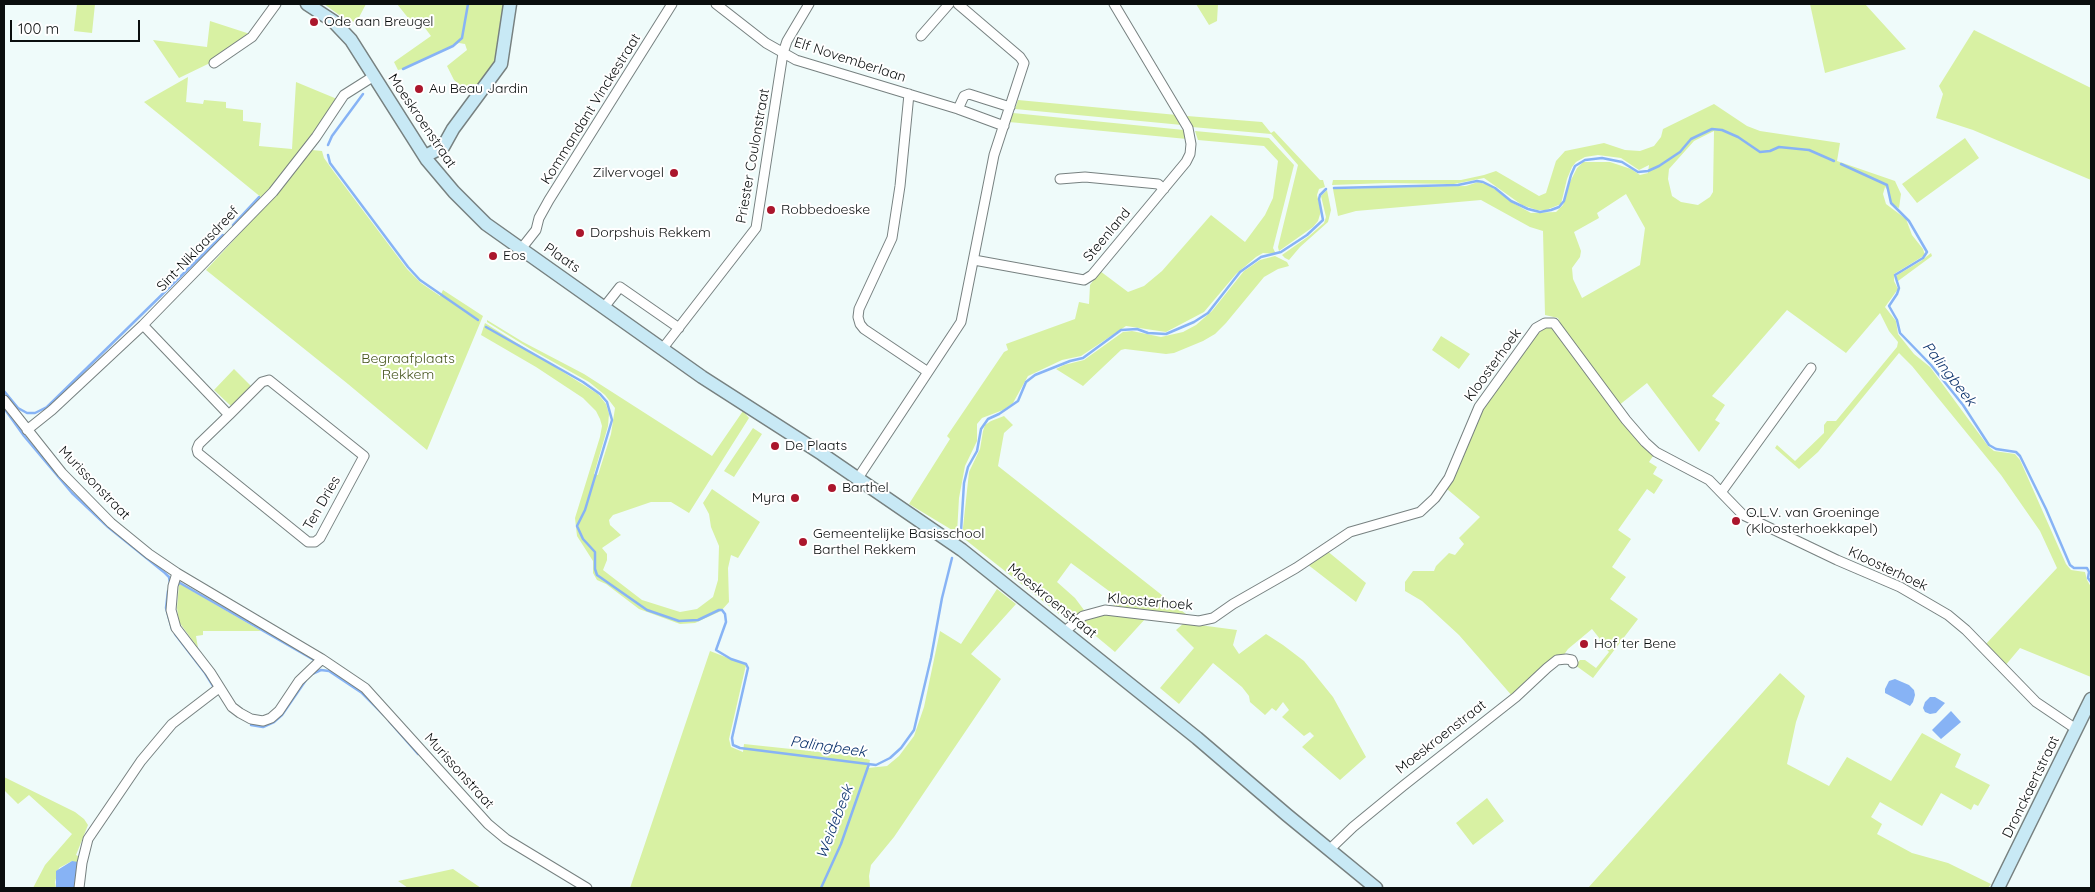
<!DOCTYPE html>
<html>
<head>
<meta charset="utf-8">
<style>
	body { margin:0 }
	#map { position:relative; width:2095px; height:892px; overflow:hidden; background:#effbfa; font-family:Quicksand,sans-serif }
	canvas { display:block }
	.frame { position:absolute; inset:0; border:5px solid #0a0e0e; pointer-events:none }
	.scale { position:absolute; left:10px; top:20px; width:130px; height:22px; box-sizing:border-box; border:2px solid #0a0e0e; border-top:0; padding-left:6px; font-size:15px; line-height:18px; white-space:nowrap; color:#0a0e0e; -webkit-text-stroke:4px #fff; paint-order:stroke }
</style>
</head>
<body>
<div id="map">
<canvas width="2095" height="892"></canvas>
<div class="frame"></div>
<div class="scale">100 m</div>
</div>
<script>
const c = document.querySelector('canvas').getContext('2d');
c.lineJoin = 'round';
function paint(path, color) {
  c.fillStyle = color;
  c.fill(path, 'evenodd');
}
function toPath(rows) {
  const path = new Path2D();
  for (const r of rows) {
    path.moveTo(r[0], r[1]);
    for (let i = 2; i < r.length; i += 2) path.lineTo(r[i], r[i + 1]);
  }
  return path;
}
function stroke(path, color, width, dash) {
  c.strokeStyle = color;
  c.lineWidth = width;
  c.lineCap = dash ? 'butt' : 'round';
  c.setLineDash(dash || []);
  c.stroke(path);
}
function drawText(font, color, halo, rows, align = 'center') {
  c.font = font + ' Quicksand,sans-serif';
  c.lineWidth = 4;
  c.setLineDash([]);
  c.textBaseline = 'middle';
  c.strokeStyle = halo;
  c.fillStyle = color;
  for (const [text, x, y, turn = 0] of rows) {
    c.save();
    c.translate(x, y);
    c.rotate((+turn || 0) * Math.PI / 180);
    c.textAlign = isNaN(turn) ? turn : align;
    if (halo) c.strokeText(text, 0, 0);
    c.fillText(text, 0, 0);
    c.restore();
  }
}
paint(toPath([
	[77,4,95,4,92,33,74,31],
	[324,4,366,4,355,25,355,22,346,20],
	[397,4,505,4,497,58,471,94,454,80,447,66,467,50,465,44,459,43,403,69,398,70,394,62,431,36,419,20,413,24],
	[1196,4,1218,4,1217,21,1209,25],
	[1810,4,1865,4,1906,49,1825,73],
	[210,21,250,34,210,63,179,78,153,40,207,47],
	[1974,30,2091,88,2091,180,1973,130,1936,118,1943,94,1939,86],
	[188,77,186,102,203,104,204,100,226,102,226,108,243,110,243,121,261,123,259,146,292,149,296,82,337,99,285,172,262,198,144,102],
	[1018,100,1177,115,1182,125,1015,109],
	[1714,104,1747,126,1760,131,1840,143,1837,161,1895,181,1901,194,1899,208,1891,205,1888,190,1885,187,1883,194,1886,204,1906,219,1912,235,1923,249,1925,255,1894,274,1894,281,1898,289,1885,307,1896,321,1898,334,1914,354,1930,367,1988,446,1994,451,2015,454,2020,460,2066,564,2071,570,2085,572,2087,580,2091,587,2091,677,2020,648,2004,667,1985,645,2057,568,2040,531,2001,475,1912,366,1899,353,1818,452,1799,469,1775,448,1777,445,1795,461,1824,433,1824,425,1827,421,1836,421,1897,347,1898,342,1889,331,1880,313,1846,353,1787,310,1712,396,1725,405,1715,420,1720,423,1699,452,1647,383,1618,406,1563,329,1558,318,1545,315,1543,231,1530,227,1481,200,1356,211,1338,216,1333,189,1466,186,1478,182,1489,185,1513,203,1531,213,1556,212,1563,205,1570,182,1577,168,1583,162,1610,162,1631,169,1640,175,1648,173,1649,165,1639,170,1621,158,1598,155,1585,157,1576,162,1572,167,1567,179,1561,204,1546,210,1537,210,1522,205,1484,178,1454,184,1387,183,1332,185,1333,180,1461,180,1484,175,1496,171,1539,196,1546,193,1556,161,1565,151,1604,143,1625,150,1640,151,1654,146,1661,137,1663,129],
	[1714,131,1713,192,1710,197,1698,205,1681,202,1672,196,1668,179,1669,169,1694,141],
	[1626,194,1645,228,1640,265,1582,298,1573,279,1572,268,1580,257,1581,251,1574,232,1599,218,1597,213],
	[1013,113,1184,130,1187,139,1009,122],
	[1187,116,1262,122,1271,133,1274,131,1320,180,1323,180,1325,187,1319,189,1317,195,1321,211,1318,221,1313,227,1279,251,1278,247,1298,165,1271,134,1192,127],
	[1195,131,1269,138,1294,165,1273,248,1276,254,1263,253,1256,257,1236,274,1204,312,1166,332,1126,326,1081,356,1062,360,1028,376,1013,403,1003,410,982,418,977,424,977,441,965,466,959,498,957,533,909,504,950,439,947,436,1004,352,1008,350,1006,344,1075,319,1079,302,1089,304,1090,285,1100,271,1128,292,1144,286,1162,271,1211,215,1245,242,1265,215,1273,198,1278,161,1264,146,1198,140],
	[1965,138,1979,158,1917,203,1902,184],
	[312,150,322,151,324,158,334,172,407,269,421,283,440,296,443,290,483,316,427,450,348,384,206,270,269,202],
	[1327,190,1331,210,1328,222,1300,247,1289,260,1285,258,1282,255,1309,236,1324,223,1326,217,1321,196],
	[1931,253,1932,256,1898,281,1896,276,1899,274,1921,261],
	[1275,256,1287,262,1289,266,1278,269,1264,277,1226,323,1215,334,1203,341,1174,353,1166,354,1125,349,1121,350,1083,386,1056,369,1064,365,1084,360,1123,332,1132,331,1161,337,1183,332,1196,325,1212,311,1244,271,1260,260],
	[487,320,523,342,584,374,712,456,743,411,749,418,689,513,671,502,651,502,613,515,609,520,610,525,621,535,602,548,607,554,607,560,603,570,642,600,680,612,697,609,713,597,718,580,719,546,711,527,709,514,703,503,712,489,760,522,738,558,731,555,728,568,729,602,721,611,695,623,680,624,639,609,606,584,597,580,593,573,593,561,577,536,575,518,600,437,602,426,600,419,596,411,583,398,536,367,481,335,485,323,598,394,606,404,609,414,608,426,594,474,598,475,611,434,615,408,605,395,589,382,532,350,487,322],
	[1547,326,1556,329,1655,453,1649,462,1657,467,1653,474,1663,480,1654,494,1647,489,1618,530,1631,539,1612,567,1626,577,1610,599,1638,619,1593,678,1575,665,1580,660,1585,660,1596,668,1609,652,1599,641,1600,639,1592,629,1568,649,1563,656,1513,697,1459,635,1422,601,1405,591,1405,582,1413,571,1434,571,1436,566,1449,553,1455,555,1464,544,1459,538,1480,517,1447,489,1460,466,1471,432,1482,409,1533,338],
	[1441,336,1470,354,1459,369,1432,350],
	[234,369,252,387,232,407,214,390],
	[1004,416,1013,425,1004,433,998,466,1191,618,1114,606,1109,591,1071,563,1057,582,1075,598,1084,610,1068,621,962,537,969,472,980,449,983,431,985,425,991,421],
	[753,428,762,434,734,477,724,471],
	[1326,550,1366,583,1356,602,1307,564],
	[179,584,182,585,261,631,203,631,203,635,196,636,198,648,179,622,177,608],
	[997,589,1016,604,971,654,1001,679,894,837,871,865,869,876,870,888,630,888,710,651,746,665,729,739,731,747,743,752,744,744,857,756,870,760,868,768,887,766,899,756,914,736,924,707,940,631,961,644],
	[1112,614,1146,618,1115,652,1079,622,1098,615],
	[1184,623,1237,630,1233,645,1239,654,1266,634,1283,645,1304,661,1333,697,1366,757,1340,780,1302,747,1314,736,1310,732,1304,736,1282,717,1289,710,1283,702,1276,711,1272,708,1265,715,1250,702,1249,696,1242,687,1213,663,1179,704,1160,688,1194,648,1176,630],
	[1780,673,1805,696,1796,722,1787,764,1829,786,1847,757,1891,781,1922,733,1961,754,1955,767,1990,785,1978,806,1974,804,1971,810,1941,793,1922,826,1880,802,1871,817,1882,824,1877,834,1912,853,1948,863,1991,884,1988,888,1919,888,1915,887,1914,888,1588,888],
	[4,777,75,812,84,819,88,825,76,855,78,856,78,867,72,861,59,868,55,882,56,888,33,888,45,865,72,834,29,795,18,804,4,790],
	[1487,798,1504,821,1473,845,1456,823],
	[453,869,481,888,408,888,398,881]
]), '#d8f1a3');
paint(toPath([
	[1895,679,1909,685,1914,690,1915,695,1913,702,1910,706,1885,693,1885,689,1889,681],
	[1930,697,1935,697,1945,703,1936,713,1930,714,1925,712,1923,708,1925,702],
	[1951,711,1961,722,1941,739,1932,730],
	[72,861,78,862,75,888,56,888,56,871]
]), '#87b3f5');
stroke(toPath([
	[403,69,453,46,462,38,468,4],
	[328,145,332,136,363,94],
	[328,155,330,163,408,267,420,280,478,320],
	[1841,164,1887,185,1891,203,1909,221,1927,252,1923,258,1895,275,1899,288,1897,294,1889,306,1897,320,1900,333,1931,365,1963,405,1989,445,1996,449,2016,452,2020,456,2046,509,2070,565,2074,568,2087,568,2089,572,2088,578,2091,582],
	[1334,188,1458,185,1477,181,1483,182,1495,188,1511,201,1528,209,1540,212,1551,210,1559,207,1564,201,1571,175,1575,166,1585,160,1602,158,1622,162,1638,172,1648,171,1659,166,1680,152,1691,139,1712,129,1722,130,1738,137,1760,152,1770,151,1779,147,1809,150,1834,161],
	[233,225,259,197],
	[486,327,583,382,600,394,607,402,612,420,585,510,577,526,583,539,595,552,595,569,597,575,647,610,679,621,698,620,719,610,722,610,725,614,726,622,716,650,731,659,746,664,748,668,732,738,733,745,740,748,876,765,890,758,901,748,914,730,931,658,942,598,952,558],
	[4,391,18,408,27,413,35,413,47,407,223,235],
	[4,408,24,436,72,493,108,527,165,573,169,577,170,583],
	[961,531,964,483,968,467,977,451,981,429,988,419,999,414,1018,401,1026,382,1035,375,1070,361,1083,358,1121,330,1137,329,1148,333,1166,334,1194,322,1208,313,1240,272,1261,257,1281,252,1307,235,1323,220,1319,199,1320,195,1326,189],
	[177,585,180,583,314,660],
	[168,591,166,608,172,629],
	[175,634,205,673,213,686],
	[312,674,321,670,329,671,362,693,384,715],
	[389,721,418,754],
	[251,725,263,727,274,722,282,715,306,680],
	[821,888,841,844,869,764]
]), '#87b3f5', 2.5);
const street = toPath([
	[716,4,766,43,796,60,958,109,1004,126],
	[921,36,949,4],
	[214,63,252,37,276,4],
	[958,109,964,96,969,94,1010,107],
	[1060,179,1085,177,1158,184,1164,189],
	[521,249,536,230,539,218,549,200,672,4],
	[974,260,1084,280,1092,275,1186,162,1190,154,1191,144,1188,128,1114,4],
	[605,306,620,287,679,328],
	[143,325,229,415,199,444,197,449,198,453,308,542,315,542,320,538,364,456,269,380,262,382,229,415],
	[663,348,756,228,783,53,787,41,809,4],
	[928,372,961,322,994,155,1024,63,1020,57,958,4],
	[4,400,62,473,111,523,149,554,177,573,322,659,365,688,488,824,506,839,587,888],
	[27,430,52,410,143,325,273,192,316,137,344,95,374,76],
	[858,478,928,372,864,329,860,324,858,317,859,309,892,238,900,186,909,94],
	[1722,491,1811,368],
	[177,573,173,586,171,610,176,628,210,672,232,707,240,713,251,719,263,721,271,718,279,711,299,681,322,659],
	[1065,631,1083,616,1105,610,1199,621,1213,618,1233,604,1296,568,1350,532,1420,512,1435,498,1449,478,1479,407,1536,328,1545,323,1554,323,1626,420,1645,442,1656,452,1709,480,1743,515,1837,560,1900,587,1948,615,1966,630,2036,702,2076,729],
	[1329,850,1353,827,1403,786,1516,697,1547,668,1557,660,1566,659,1572,660,1573,663],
	[79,888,82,863,88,839,141,761,172,724,219,688]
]);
const secondary = toPath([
	[307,4,333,21,351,40,427,160,454,192,486,224,702,377,822,454,962,550,1197,738,1287,815,1376,888],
	[429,154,443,147,453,129,501,64,510,4],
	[1998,888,2091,699]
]);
stroke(street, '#778180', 11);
stroke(secondary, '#778180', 15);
stroke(street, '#fff', 9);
stroke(secondary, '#c8e9f5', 12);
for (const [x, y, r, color] of [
	[314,22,5,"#ab162c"],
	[419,89,5,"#ab162c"],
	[674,173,5,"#ab162c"],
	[771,210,5,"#ab162c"],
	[580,233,5,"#ab162c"],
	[493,256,5,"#ab162c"],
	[775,446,5,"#ab162c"],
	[832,488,5,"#ab162c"],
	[795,498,5,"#ab162c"],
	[1736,521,5,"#ab162c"],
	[803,542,5,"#ab162c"],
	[1584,644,5,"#ab162c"]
]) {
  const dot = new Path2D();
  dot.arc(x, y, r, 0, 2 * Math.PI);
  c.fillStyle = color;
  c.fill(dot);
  stroke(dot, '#fff', 2);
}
drawText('14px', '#0a0e0e', '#fff', [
	["Ode aan Breugel",324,22],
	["Au Beau Jardin",429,89],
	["Zilvervogel",664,173,"right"],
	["Robbedoeske",781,210],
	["Dorpshuis Rekkem",590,233],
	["Eos",503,256],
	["De Plaats",785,446],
	["Barthel",842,488],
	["Myra",785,498,"right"],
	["O.L.V. van Groeninge",1746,513],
	["(Kloosterhoekkapel)",1746,529],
	["Gemeentelijke Basisschool",813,534],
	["Barthel Rekkem",813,550],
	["Hof ter Bene",1594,644]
], 'left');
drawText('14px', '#0a0e0e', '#fff', [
	["Elf Novemberlaan",850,60,18],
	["Kommandant Vinckestraat",591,109,-58],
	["Moeskroenstraat",422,121,56],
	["Priester Coulonstraat",753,156,-80],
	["Steenland",1107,235,-50],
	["Sint-Niklaasdreef",198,249,-46],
	["Plaats",562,258,35],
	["Kloosterhoek",1493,365,-54],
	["Murissonstraat",94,483,46],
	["Ten Dries",322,503,-60],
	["Kloosterhoek",1888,569,25],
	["Moeskroenstraat",1052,601,39],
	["Kloosterhoek",1150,602,5],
	["Moeskroenstraat",1441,737,-38],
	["Murissonstraat",459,771,48],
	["Dronckaertstraat",2031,787,-64]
]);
drawText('14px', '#45541d', '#fff', [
	["Begraafplaats",408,359],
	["Rekkem",408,375]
]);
drawText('italic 15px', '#0c336d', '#fff', [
	["Palingbeek",1949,374,52],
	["Palingbeek",828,747,8],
	["Weidebeek",835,822,-69]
]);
</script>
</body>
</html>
